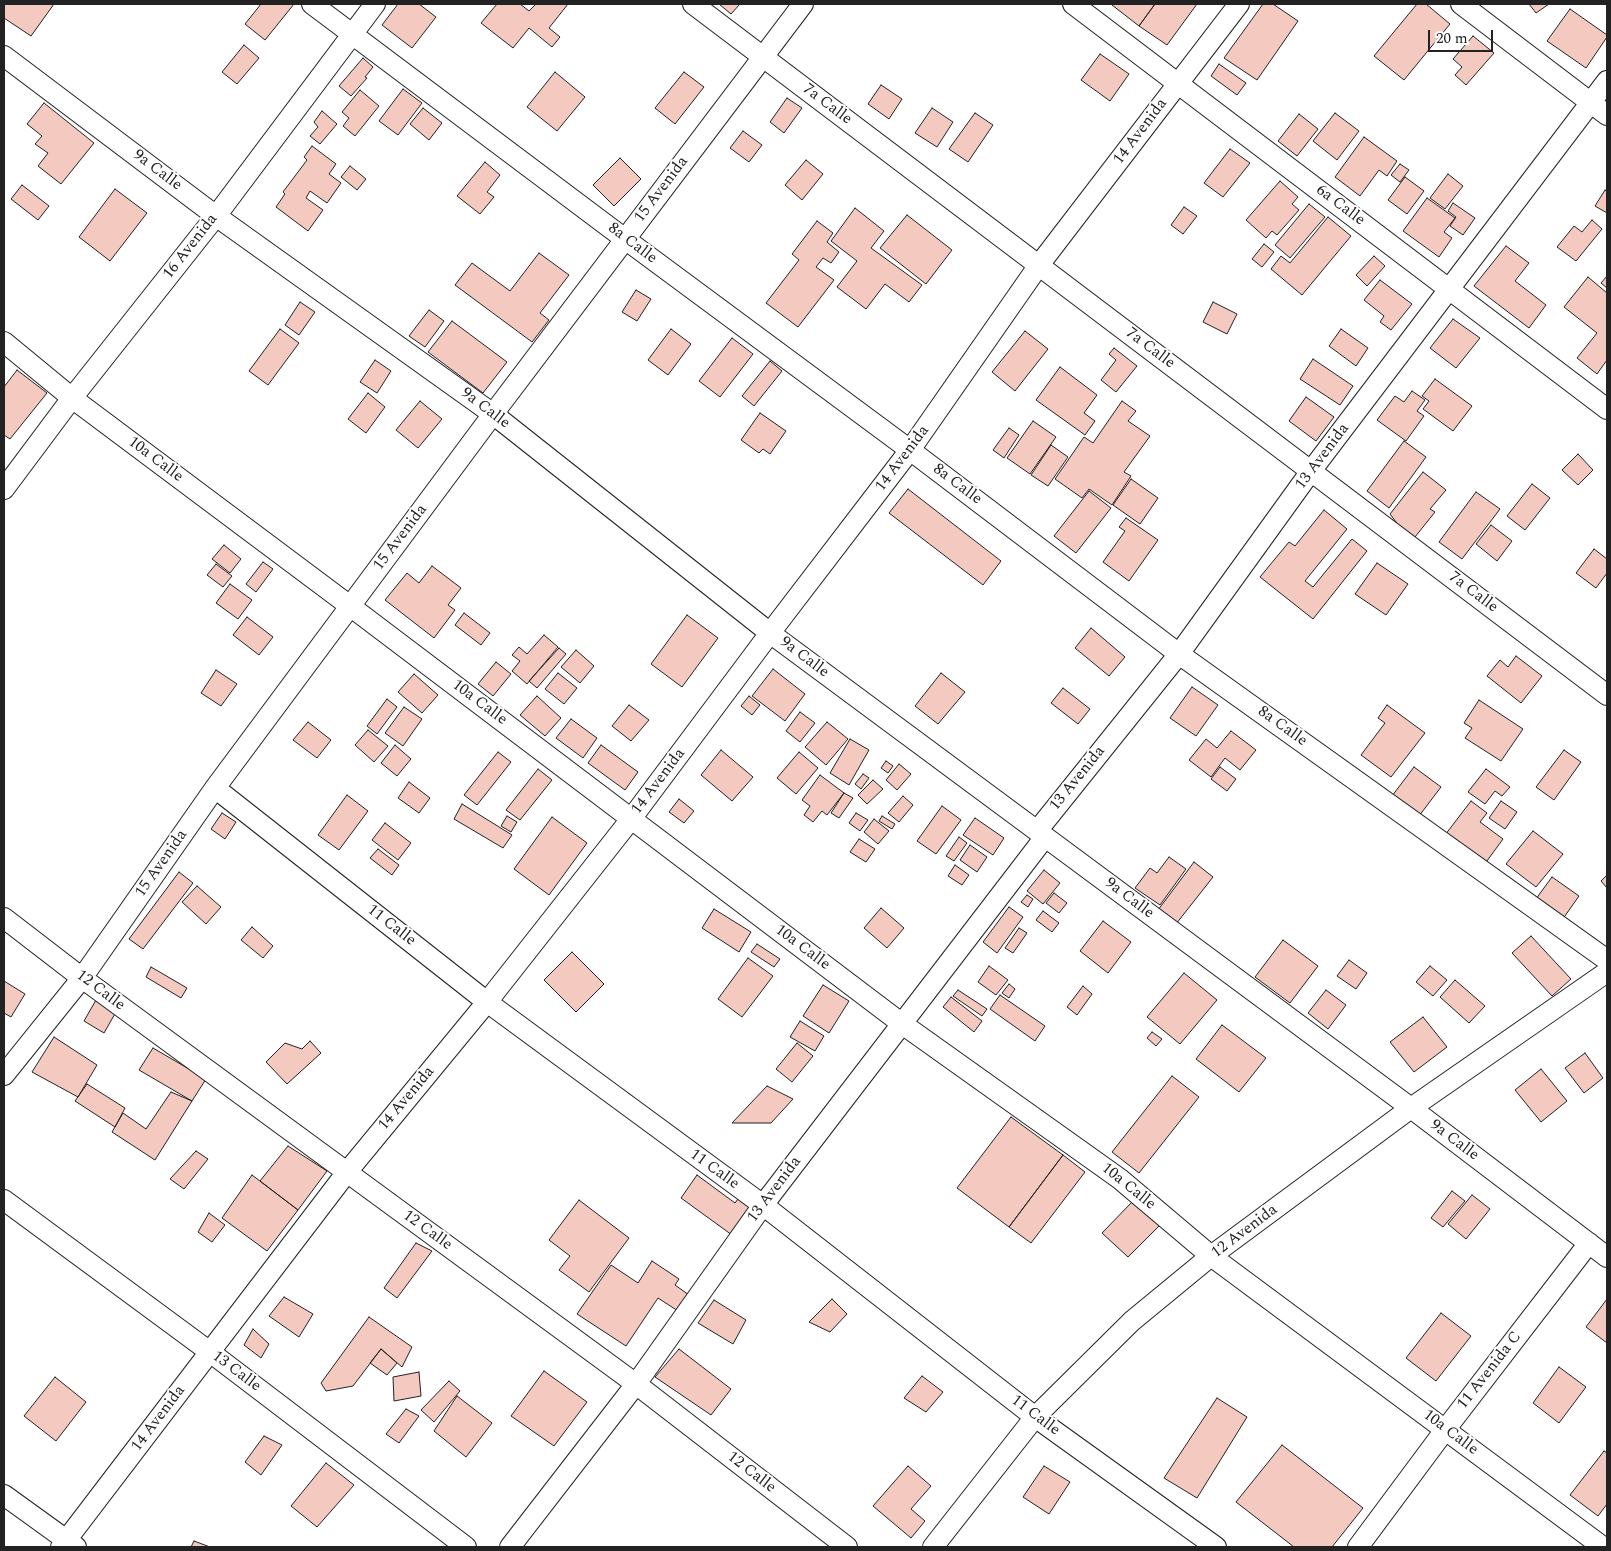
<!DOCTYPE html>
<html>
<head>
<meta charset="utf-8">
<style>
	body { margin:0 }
	#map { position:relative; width:1611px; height:1551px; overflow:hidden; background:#fff; font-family:Spectral,serif }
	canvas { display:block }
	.frame { position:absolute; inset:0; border:5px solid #222; pointer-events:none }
	.scale { position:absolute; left:1428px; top:30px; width:65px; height:22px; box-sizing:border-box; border:2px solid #222; border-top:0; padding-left:6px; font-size:15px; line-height:18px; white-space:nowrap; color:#222; -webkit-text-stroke:4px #fff; paint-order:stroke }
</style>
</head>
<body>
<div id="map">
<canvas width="1611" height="1551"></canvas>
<div class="frame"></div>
<div class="scale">20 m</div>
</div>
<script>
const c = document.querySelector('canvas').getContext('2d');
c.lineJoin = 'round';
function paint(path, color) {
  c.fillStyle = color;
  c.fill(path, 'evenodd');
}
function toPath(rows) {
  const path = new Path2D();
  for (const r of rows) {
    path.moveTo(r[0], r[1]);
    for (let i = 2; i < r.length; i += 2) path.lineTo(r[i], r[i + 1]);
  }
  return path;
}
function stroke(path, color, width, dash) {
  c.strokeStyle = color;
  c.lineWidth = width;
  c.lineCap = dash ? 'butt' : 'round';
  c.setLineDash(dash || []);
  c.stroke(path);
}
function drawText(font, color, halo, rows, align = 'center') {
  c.font = font + ' Spectral,serif';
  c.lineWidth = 4;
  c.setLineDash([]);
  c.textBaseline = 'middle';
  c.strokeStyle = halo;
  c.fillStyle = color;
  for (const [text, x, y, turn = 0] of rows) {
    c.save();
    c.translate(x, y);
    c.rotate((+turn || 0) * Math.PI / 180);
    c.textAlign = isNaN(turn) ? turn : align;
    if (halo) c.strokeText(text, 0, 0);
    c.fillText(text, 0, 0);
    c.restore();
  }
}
const building = toPath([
	[4,4,54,4,31,36,4,18,4,4],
	[261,4,294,4,265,40,245,24,261,4],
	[398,4,419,4,436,17,412,48,382,25,398,4],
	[497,4,520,4,529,11,536,4,568,4,549,28,560,37,552,47,529,28,513,48,481,23,497,4],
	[719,4,740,4,731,14,719,4],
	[1113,4,1155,4,1139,26,1112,5,1113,4],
	[1155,4,1197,4,1167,45,1139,26,1155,4],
	[1263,4,1273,4,1298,21,1257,80,1224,58,1263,4],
	[1417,4,1426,4,1450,24,1404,80,1374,56,1417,4],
	[1529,4,1549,4,1536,13,1529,4],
	[1570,9,1607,35,1607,37,1586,68,1547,41,1570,9],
	[1473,36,1494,53,1466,85,1455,75,1462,67,1453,59,1473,36],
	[244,45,259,58,237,84,222,72,244,45],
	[1100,54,1129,74,1110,101,1081,80,1100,54],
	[363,58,373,67,365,77,367,78,351,96,339,86,363,58],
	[1219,64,1246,83,1237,95,1211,76,1219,64],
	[555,72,585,97,557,131,527,107,555,72],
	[684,72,704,87,675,124,655,108,684,72],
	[881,85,902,99,889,119,868,104,881,85],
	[403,89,422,103,398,135,379,121,403,89],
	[360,90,379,106,355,136,343,126,349,118,342,112,360,90],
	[787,98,802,108,784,133,770,122,787,98],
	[44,103,94,143,61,184,38,166,48,153,35,144,42,136,27,124,44,103],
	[423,108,442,123,429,140,410,124,423,108],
	[932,108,953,122,937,147,915,133,932,108],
	[322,111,337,124,320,144,310,136,318,127,314,122,322,111],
	[975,113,993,125,968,162,949,149,975,113],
	[1335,113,1359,131,1337,160,1313,141,1335,113],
	[1299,114,1318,129,1297,156,1278,141,1299,114],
	[743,131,762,145,749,162,730,148,743,131],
	[1364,137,1397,161,1387,176,1379,170,1360,196,1335,177,1364,137],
	[312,146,336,164,329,174,341,183,327,203,310,191,306,198,323,210,308,231,276,207,285,194,283,192,307,160,304,157,312,146],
	[1230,149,1250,163,1223,197,1204,183,1230,149],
	[620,158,641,179,614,206,593,185,620,158],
	[806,160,823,174,802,200,785,185,806,160],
	[485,162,500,175,487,192,494,197,480,214,457,196,485,162],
	[1400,164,1409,170,1400,182,1391,175,1400,164],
	[350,166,366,179,357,190,341,177,350,166],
	[1448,174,1463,186,1445,209,1430,198,1448,174],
	[1405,177,1424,191,1407,214,1388,200,1405,177],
	[1280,181,1298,197,1292,204,1299,210,1277,235,1272,231,1266,238,1246,220,1280,181],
	[22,185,49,206,38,220,11,199,22,185],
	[115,189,147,213,110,261,79,237,115,189],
	[1605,190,1607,192,1607,213,1595,206,1605,190],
	[1427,198,1455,218,1444,232,1452,238,1439,257,1403,231,1427,198],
	[1453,203,1475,218,1463,235,1450,226,1456,217,1448,211,1453,203],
	[1309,204,1325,217,1290,258,1275,245,1309,204],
	[1184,207,1197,216,1183,234,1171,225,1184,207],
	[855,208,884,231,871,248,922,285,909,302,885,284,866,309,837,287,857,261,831,241,855,208],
	[907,215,952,250,926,284,880,248,907,215],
	[1328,217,1351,236,1302,295,1271,269,1281,256,1290,263,1328,217],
	[1592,220,1602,229,1576,261,1557,247,1574,226,1582,232,1592,220],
	[817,221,833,233,827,242,839,252,831,263,823,258,816,267,834,280,798,327,766,303,799,260,792,254,817,221],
	[1264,244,1274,252,1262,267,1252,259,1264,244],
	[1506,246,1529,263,1515,281,1546,305,1529,328,1474,286,1506,246],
	[539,253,569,275,540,313,549,320,532,342,455,285,472,263,510,291,539,253],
	[1374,256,1385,266,1367,286,1356,275,1374,256],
	[1607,276,1607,288,1601,283,1607,276],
	[1588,277,1607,293,1607,360,1597,374,1577,358,1597,333,1564,307,1588,277],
	[1380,280,1412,304,1391,330,1380,322,1384,316,1364,300,1380,280],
	[636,290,651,299,637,321,622,312,636,290],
	[300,302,315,312,299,335,285,325,300,302],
	[1213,302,1237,314,1227,334,1203,322,1213,302],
	[429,310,444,321,425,347,409,336,429,310],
	[1453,319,1480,338,1456,368,1430,348,1453,319],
	[452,321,507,362,483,393,428,352,452,321],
	[280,329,299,343,268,385,249,371,280,329],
	[671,329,691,344,668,375,648,360,671,329],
	[1341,329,1368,348,1356,366,1329,346,1341,329],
	[1025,331,1048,349,1015,391,992,372,1025,331],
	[732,338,753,354,720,397,699,381,732,338],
	[1114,348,1137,366,1116,392,1101,380,1116,360,1109,354,1114,348],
	[1313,359,1353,386,1340,405,1300,379,1313,359],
	[375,360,391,371,377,393,360,382,375,360],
	[770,361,782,371,754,406,742,396,770,361],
	[1060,367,1097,395,1084,413,1095,421,1085,435,1036,400,1060,367],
	[17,370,47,393,10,439,4,435,4,387,17,370],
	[1435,379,1472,406,1453,431,1423,409,1429,401,1422,396,1435,379],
	[1412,391,1425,400,1417,411,1424,416,1406,441,1377,420,1395,396,1404,402,1412,391],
	[368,393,385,407,366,433,348,419,368,393],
	[1306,397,1334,417,1316,441,1289,421,1306,397],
	[420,401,442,419,418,448,396,430,420,401],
	[1122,401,1136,411,1128,421,1150,436,1124,472,1131,476,1112,505,1089,489,1082,498,1055,479,1084,437,1093,443,1122,401],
	[760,413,786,431,770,454,763,449,759,453,741,440,760,413],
	[1033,421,1056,437,1030,474,1007,458,1033,421],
	[1009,428,1019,435,1004,458,993,450,1009,428],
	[1404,441,1426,457,1389,508,1367,491,1404,441],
	[1051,445,1068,457,1048,486,1031,475,1051,445],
	[1578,454,1593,470,1578,485,1562,470,1578,454],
	[1423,472,1446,490,1430,509,1435,512,1411,542,1390,514,1423,472],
	[1131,479,1158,498,1140,524,1113,505,1131,479],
	[1532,484,1550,498,1525,530,1507,516,1532,484],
	[908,489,1001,561,983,585,889,513,908,489],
	[1089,491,1111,508,1076,553,1054,536,1089,491],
	[1476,492,1500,509,1462,559,1439,542,1476,492],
	[1324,510,1347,529,1305,581,1313,587,1352,539,1367,551,1313,619,1260,577,1289,542,1295,546,1324,510],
	[1126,518,1158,540,1129,581,1103,562,1125,531,1119,527,1126,518],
	[1491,525,1512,541,1497,561,1476,544,1491,525],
	[224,545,241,559,230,573,212,559,224,545],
	[1594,549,1607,559,1607,573,1596,588,1576,573,1594,549],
	[263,562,273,569,256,592,246,584,263,562],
	[1377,563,1408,584,1386,615,1355,594,1377,563],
	[216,564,232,576,223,587,207,575,216,564],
	[432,566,461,588,448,605,455,610,434,638,385,600,407,573,419,583,432,566],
	[230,584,252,600,238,619,216,603,230,584],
	[464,613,490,633,481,645,455,625,464,613],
	[687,615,718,638,682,687,651,664,687,615],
	[247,617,273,637,259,655,233,635,247,617],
	[1091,628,1125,657,1109,676,1075,648,1091,628],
	[544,635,558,647,527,684,512,671,520,661,512,655,519,647,527,654,544,635],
	[559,648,566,654,537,688,529,681,559,648],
	[576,650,594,666,580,683,561,667,576,650],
	[1516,656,1542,676,1521,703,1487,676,1500,660,1508,667,1516,656],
	[496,662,511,674,493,696,478,684,496,662],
	[773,669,805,694,785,721,752,696,773,669],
	[216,670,237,684,221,706,201,693,216,670],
	[558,673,577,688,564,704,545,689,558,673],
	[941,673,965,692,938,724,915,706,941,673],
	[414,674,438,695,422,713,398,692,414,674],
	[1192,687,1218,705,1196,736,1170,718,1192,687],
	[1063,688,1090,709,1078,724,1051,703,1063,688],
	[537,696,561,718,545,736,520,715,537,696],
	[749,696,760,705,752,715,741,706,749,696],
	[387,699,397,707,377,734,367,726,387,699],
	[1479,700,1523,729,1501,761,1465,738,1472,728,1464,723,1479,700],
	[629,705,649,720,631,741,612,726,629,705],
	[1387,705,1425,733,1391,777,1361,755,1385,723,1378,718,1387,705],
	[404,707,422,719,403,746,385,733,404,707],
	[800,712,815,723,800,742,786,731,800,712],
	[571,719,597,738,583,758,556,738,571,719],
	[308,722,331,740,317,758,293,740,308,722],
	[827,722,848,739,826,765,805,747,827,722],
	[368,730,388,746,374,762,355,745,368,730],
	[1231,731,1256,750,1240,770,1225,758,1211,777,1189,760,1206,739,1217,748,1231,731],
	[850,739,869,750,849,785,830,773,850,739],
	[395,745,411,759,397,776,381,763,395,745],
	[601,745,638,772,625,790,588,763,601,745],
	[721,750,753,777,732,801,701,775,721,750],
	[1564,750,1581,762,1554,800,1536,787,1564,750],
	[498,752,511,762,477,805,464,795,498,752],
	[799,752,818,768,796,794,777,778,799,752],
	[886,761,893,766,888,773,881,768,886,761],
	[899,764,911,774,897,790,886,780,899,764],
	[1220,767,1236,779,1227,791,1211,779,1220,767],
	[1414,767,1441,787,1419,816,1392,796,1414,767],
	[538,769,552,780,520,820,506,810,538,769],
	[1486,769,1510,787,1502,796,1495,791,1485,804,1468,792,1486,769],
	[863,774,869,778,861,789,855,784,863,774],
	[820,775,844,793,827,815,822,811,813,822,804,815,810,806,802,800,820,775],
	[873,780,883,789,867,804,858,795,873,780],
	[409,782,430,798,419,813,398,798,409,782],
	[844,793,853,798,839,818,831,813,844,793],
	[347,795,368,811,339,850,318,835,347,795],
	[903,796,913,805,899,822,888,813,903,796],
	[679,799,694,811,684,823,669,812,679,799],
	[1471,801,1487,813,1480,822,1503,839,1484,865,1445,835,1471,801],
	[1501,801,1517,812,1505,829,1489,818,1501,801],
	[462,804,512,835,503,848,454,819,462,804],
	[942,806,961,820,936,854,917,841,942,806],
	[222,813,236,822,225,839,211,829,222,813],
	[856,813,868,820,860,831,849,823,856,813],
	[507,816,517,822,511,832,501,826,507,816],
	[882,816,895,824,892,829,879,821,882,816],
	[552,817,587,843,549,895,514,869,552,817],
	[975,818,1004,838,993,855,963,835,975,818],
	[874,819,889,831,878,844,864,832,874,819],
	[385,823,411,843,398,860,372,840,385,823],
	[1533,831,1563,854,1536,887,1506,864,1533,831],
	[959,837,967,843,954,861,946,856,959,837],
	[859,839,875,849,866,862,850,852,859,839],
	[970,845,987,857,977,872,960,860,970,845],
	[378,849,399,865,392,875,370,858,378,849],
	[1169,857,1186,869,1160,905,1135,888,1150,868,1157,873,1169,857],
	[1194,862,1213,877,1176,924,1158,910,1194,862],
	[955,865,969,875,962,885,948,876,955,865],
	[1044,870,1060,883,1043,904,1027,891,1044,870],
	[179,872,193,883,143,949,129,939,179,872],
	[1607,875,1607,888,1601,881,1607,875],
	[1552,877,1579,896,1560,923,1533,903,1552,877],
	[197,886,221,907,206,924,182,902,197,886],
	[1054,893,1067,903,1059,913,1046,903,1054,893],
	[1027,895,1033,899,1028,907,1021,902,1027,895],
	[1009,907,1023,917,997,953,983,942,1009,907],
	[881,908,904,928,887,948,864,928,881,908],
	[714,909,751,932,739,952,702,928,714,909],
	[1043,911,1059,923,1052,932,1036,920,1043,911],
	[1103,921,1131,942,1108,973,1080,951,1103,921],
	[252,927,273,946,263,958,241,940,252,927],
	[1019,928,1027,933,1013,953,1005,948,1019,928],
	[1531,936,1571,979,1552,996,1512,953,1531,936],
	[1283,940,1318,966,1290,1003,1255,977,1283,940],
	[757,944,780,959,774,967,751,952,757,944],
	[572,952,604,984,576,1012,544,980,572,952],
	[748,958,773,976,742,1017,718,999,748,958],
	[1349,960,1367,973,1356,989,1337,976,1349,960],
	[989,966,1008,980,996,995,978,982,989,966],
	[1430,966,1447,980,1433,996,1416,982,1430,966],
	[151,967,187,988,181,998,146,977,151,967],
	[1184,973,1217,1000,1180,1044,1147,1017,1184,973],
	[1455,980,1485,1006,1469,1023,1440,997,1455,980],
	[4,981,25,994,11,1017,4,1013,4,981],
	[1009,984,1015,989,1009,998,1002,993,1009,984],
	[823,985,849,1001,829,1033,803,1016,823,985],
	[1083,986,1092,994,1077,1015,1067,1007,1083,986],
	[958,990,987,1009,982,1016,953,996,958,990],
	[1326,990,1346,1005,1328,1029,1308,1013,1326,990],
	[1000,995,1045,1026,1035,1041,990,1009,1000,995],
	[951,997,982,1021,974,1032,943,1007,951,997],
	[96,1000,116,1012,104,1033,84,1021,96,1000],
	[1423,1017,1447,1047,1414,1072,1390,1042,1423,1017],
	[800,1021,824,1036,815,1051,790,1037,800,1021],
	[1222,1025,1266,1058,1239,1092,1196,1059,1222,1025],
	[1152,1032,1162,1039,1156,1046,1147,1038,1152,1032],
	[54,1037,97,1065,78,1097,32,1072,54,1037],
	[310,1041,321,1053,287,1084,266,1062,285,1043,302,1049,310,1041],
	[797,1043,813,1056,792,1082,776,1069,797,1043],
	[153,1048,206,1079,192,1101,139,1070,153,1048],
	[1585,1053,1603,1078,1584,1093,1565,1068,1585,1053],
	[1541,1069,1567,1101,1541,1122,1515,1090,1541,1069],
	[1172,1076,1199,1097,1139,1173,1112,1152,1172,1076],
	[87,1084,125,1108,115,1127,75,1101,87,1084],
	[767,1086,793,1099,771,1123,732,1123,767,1086],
	[171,1092,192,1101,155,1160,112,1132,123,1113,146,1129,171,1092],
	[1011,1117,1063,1155,1009,1227,957,1188,1011,1117],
	[288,1146,327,1171,298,1210,260,1181,288,1146],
	[196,1151,208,1159,184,1189,170,1179,196,1151],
	[1063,1155,1085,1172,1031,1243,1009,1227,1063,1155],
	[252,1175,298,1210,267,1251,222,1218,252,1175],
	[697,1175,735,1203,740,1196,754,1205,732,1235,681,1198,697,1175],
	[1452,1191,1465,1201,1443,1227,1431,1218,1452,1191],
	[1472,1195,1490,1209,1466,1239,1448,1224,1472,1195],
	[579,1200,629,1238,589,1292,559,1270,570,1256,549,1240,579,1200],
	[1134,1200,1160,1225,1128,1257,1102,1233,1134,1200],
	[209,1213,225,1225,212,1242,198,1232,209,1213],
	[416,1243,432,1251,397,1298,384,1288,416,1243],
	[652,1261,679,1279,675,1285,689,1295,678,1311,658,1298,626,1346,577,1314,611,1265,638,1283,652,1261],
	[284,1297,313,1314,299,1337,269,1316,284,1297],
	[832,1299,847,1314,830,1332,809,1322,832,1299],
	[1607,1299,1607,1343,1586,1327,1607,1299],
	[714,1300,746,1320,733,1344,698,1323,714,1300],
	[1441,1313,1471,1336,1436,1381,1406,1358,1441,1313],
	[369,1317,412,1347,402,1367,381,1349,353,1386,326,1391,321,1383,369,1317],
	[253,1329,269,1344,261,1358,244,1345,253,1329],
	[381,1349,397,1363,387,1375,370,1363,381,1349],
	[679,1349,731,1389,711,1415,655,1377,679,1349],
	[1559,1367,1586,1387,1559,1423,1533,1403,1559,1367],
	[544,1371,587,1402,554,1446,511,1416,544,1371],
	[419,1372,421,1396,394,1401,393,1377,419,1372],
	[922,1376,943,1392,926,1412,904,1398,922,1376],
	[55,1377,86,1402,56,1441,24,1416,55,1377],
	[449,1381,460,1391,434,1422,421,1410,449,1381],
	[457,1396,492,1423,466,1457,434,1431,457,1396],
	[1217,1398,1247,1417,1197,1498,1164,1478,1217,1398],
	[406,1409,419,1416,399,1443,386,1434,406,1409],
	[264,1436,282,1445,261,1475,245,1462,264,1436],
	[1282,1445,1363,1508,1332,1547,1294,1547,1236,1502,1282,1445],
	[1604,1451,1607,1453,1607,1504,1598,1516,1570,1495,1604,1451],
	[326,1463,354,1485,317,1527,291,1506,326,1463],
	[908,1466,931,1486,911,1509,925,1521,911,1538,873,1506,908,1466],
	[1044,1466,1070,1482,1049,1514,1023,1497,1044,1466],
	[194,1541,210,1547,191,1547,194,1541]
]);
paint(building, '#f3c9c0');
stroke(building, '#222', 1);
const street = toPath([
	[312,4,625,239,910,450,1179,654,1607,960],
	[693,4,1607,695],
	[1073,4,1607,409],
	[1461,4,1607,115],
	[4,56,216,216,493,414,770,633,1411,1108,1607,1257],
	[4,342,72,398,350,606,901,1023,1120,1179,1211,1256,1603,1547],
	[4,489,72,398,216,216,375,4],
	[215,788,487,1002,763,1205,1035,1417,1216,1547],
	[1037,831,1179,654,1311,471,1607,81],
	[4,918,82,978,636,1384,847,1547],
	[4,1075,82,978,215,788,493,414,803,4],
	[4,1200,210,1352,466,1547],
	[4,1495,76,1547],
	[61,1547,347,1172,487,1002,631,819,770,633,910,450,1039,265,1239,4],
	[510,1547,636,1384,763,1205,1045,837],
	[933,1547,1035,1417,1132,1321,1211,1256,1411,1108,1607,972],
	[1358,1547,1445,1430,1589,1243]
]);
stroke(street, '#222', 22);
stroke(street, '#fff', 20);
drawText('16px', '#222', '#fff', [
	["7a Calle",827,105,37],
	["14 Avenida",1141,132,-53],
	["9a Calle",157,171,37],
	["15 Avenida",662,190,-53],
	["6a Calle",1340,206,37],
	["8a Calle",632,244,37],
	["16 Avenida",191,247,-52],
	["7a Calle",1150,349,37],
	["9a Calle",485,409,37],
	["13 Avenida",1323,457,-53],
	["14 Avenida",903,459,-53],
	["10a Calle",155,460,37],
	["8a Calle",957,485,37],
	["15 Avenida",401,538,-53],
	["7a Calle",1473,593,37],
	["9a Calle",804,658,37],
	["10a Calle",479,703,37],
	["8a Calle",1282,727,36],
	["13 Avenida",1078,779,-51],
	["14 Avenida",659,782,-53],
	["15 Avenida",162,864,-55],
	["9a Calle",1129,899,37],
	["11 Calle",391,926,38],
	["10a Calle",802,948,37],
	["12 Calle",100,991,37],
	["14 Avenida",407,1099,-50],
	["9a Calle",1454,1141,37],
	["11 Calle",714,1170,36],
	["10a Calle",1128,1187,39],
	["13 Avenida",775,1190,-53],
	["12 Calle",427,1231,36],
	["12 Avenida",1245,1232,-37],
	["11 Avenida C",1490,1371,-52],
	["13 Calle",236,1372,37],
	["11 Calle",1035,1416,37],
	["14 Avenida",159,1419,-53],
	["10a Calle",1450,1433,37],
	["12 Calle",751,1473,38]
]);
</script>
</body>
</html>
